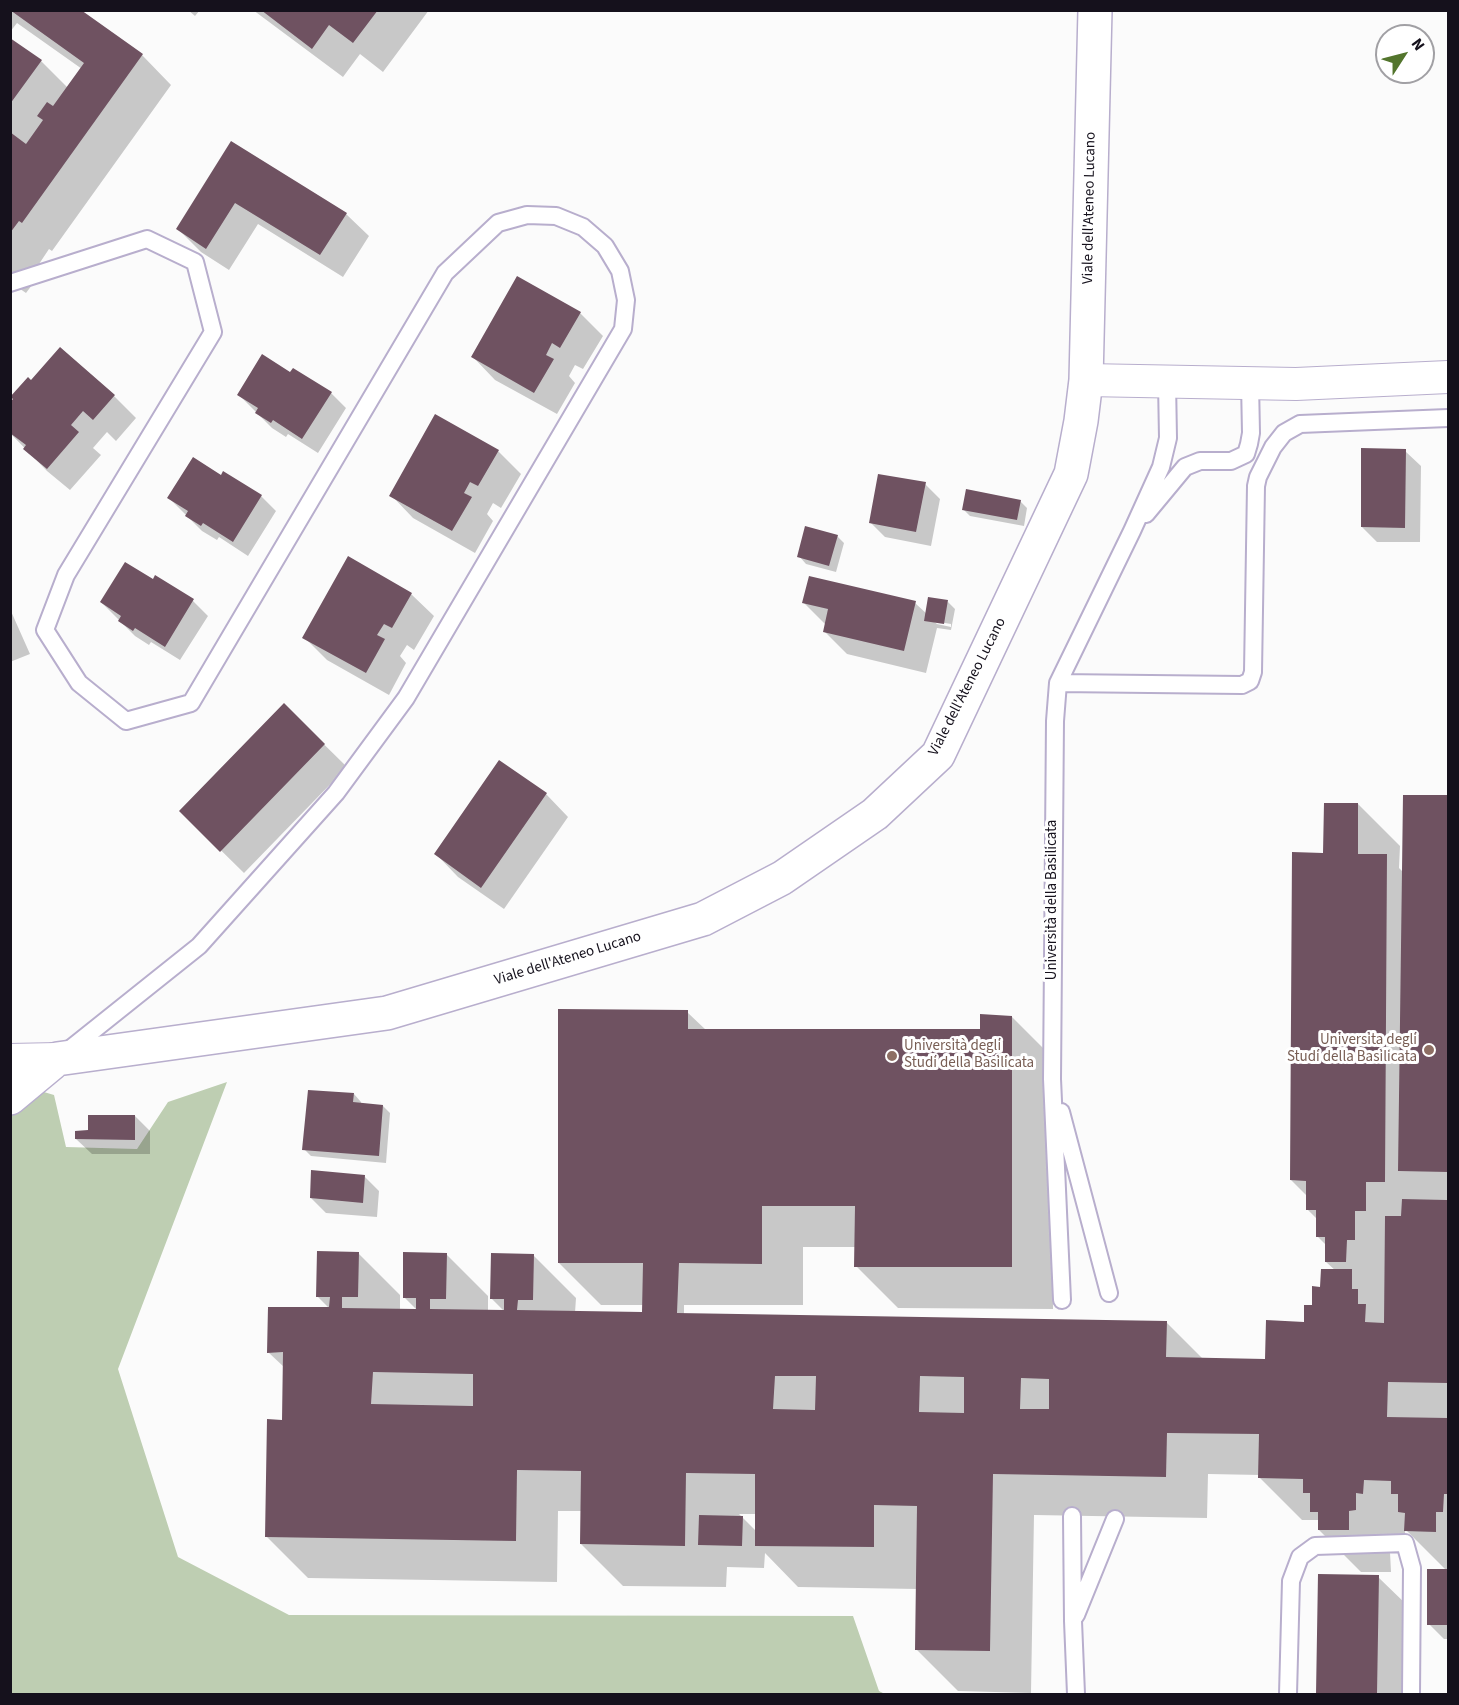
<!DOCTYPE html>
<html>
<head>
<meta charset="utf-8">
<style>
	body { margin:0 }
	#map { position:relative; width:1459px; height:1705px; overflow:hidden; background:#fbfbfb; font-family:"Source Sans 3",sans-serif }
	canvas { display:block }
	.frame { position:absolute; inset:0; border:12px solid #15111c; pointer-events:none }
	.north { position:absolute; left:1375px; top:24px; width:60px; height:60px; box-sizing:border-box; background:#fff; border:2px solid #a1a0a4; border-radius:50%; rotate:54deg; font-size:16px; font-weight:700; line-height:24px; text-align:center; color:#15111c }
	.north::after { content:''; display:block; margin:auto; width:21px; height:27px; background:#53752d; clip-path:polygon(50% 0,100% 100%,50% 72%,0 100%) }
</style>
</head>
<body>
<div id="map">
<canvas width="1459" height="1705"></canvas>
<div class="frame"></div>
<div class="north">N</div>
</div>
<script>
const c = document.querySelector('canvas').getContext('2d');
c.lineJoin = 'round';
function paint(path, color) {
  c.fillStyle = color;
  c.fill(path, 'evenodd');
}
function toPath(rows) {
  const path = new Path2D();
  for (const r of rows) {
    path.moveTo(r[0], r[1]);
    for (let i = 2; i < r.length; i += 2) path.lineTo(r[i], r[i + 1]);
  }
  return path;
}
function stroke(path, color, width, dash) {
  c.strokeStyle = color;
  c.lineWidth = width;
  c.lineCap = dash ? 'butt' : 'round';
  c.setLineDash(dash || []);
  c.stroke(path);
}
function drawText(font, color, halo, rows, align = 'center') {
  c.font = font + ' "Source Sans 3",sans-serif';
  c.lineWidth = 6;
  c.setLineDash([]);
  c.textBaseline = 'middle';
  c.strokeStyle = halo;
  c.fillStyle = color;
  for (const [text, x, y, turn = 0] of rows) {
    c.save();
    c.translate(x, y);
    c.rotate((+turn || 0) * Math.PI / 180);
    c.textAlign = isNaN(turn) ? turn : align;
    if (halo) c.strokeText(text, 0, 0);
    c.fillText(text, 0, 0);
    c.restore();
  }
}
paint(toPath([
	[10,1082,54,1095,66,1147,137,1149,168,1102,227,1082,118,1369,178,1557,289,1615,853,1616,879,1691,885,1694,11,1694]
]), '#beceb2');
paint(toPath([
	[10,10,78,10,142,55,171,85,52,251,49,249,39,264,44,269,26,293,10,282,10,40,41,61,68,88,82,69,17,23,10,32],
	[188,10,200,10,195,16],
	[253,10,429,10,383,72,360,54,343,77],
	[232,143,346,214,369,236,343,277,258,224,229,270,201,252,178,229],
	[518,278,580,313,603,336,583,369,575,365,569,376,575,383,557,414,495,380,473,357],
	[291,374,331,393,346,408,318,453,288,434,286,437,272,428,239,395],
	[32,382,114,396,136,418,116,441,107,432,93,448,101,455,70,490,47,471,10,433],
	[498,451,521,474,501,508,493,503,487,514,493,521,475,553,413,518,391,495],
	[1405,451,1421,466,1420,542,1377,542,1362,527],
	[221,477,261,496,276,511,248,556,219,537,217,540,202,531,169,498],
	[925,484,940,499,931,546,885,537,870,522],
	[1020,501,1027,508,1024,526,970,516,963,509],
	[837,536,844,543,836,572,806,564,799,556],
	[156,577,193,601,208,616,180,660,151,642,149,645,135,636,101,602,153,581],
	[411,594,434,616,414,650,407,645,400,656,406,663,389,695,327,660,304,637],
	[948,602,955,609,951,630,937,628,926,673,847,654,825,632,826,625,804,603,915,603,927,614],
	[933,621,951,624,951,627,937,624],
	[10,609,30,654,10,662],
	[284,705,347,767,244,873,181,811],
	[546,794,568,817,504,909,458,877,436,854],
	[1404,796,1448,797,1448,1639,1444,1639,1429,1624,1447,1571,1405,1529,1405,1535,1398,1534,1397,1552,1390,1552,1391,1572,1361,1572,1319,1530,1320,1520,1302,1520,1260,1478,1260,1475,1208,1474,1207,1518,1034,1515,1031,1693,958,1691,916,1649,917,1589,798,1587,765,1553,764,1568,727,1567,726,1587,623,1586,581,1544,582,1511,558,1511,557,1582,308,1578,266,1536,284,1421,285,1368,268,1352,330,1309,317,1296,358,1253,400,1295,400,1310,418,1311,404,1297,446,1254,488,1296,488,1311,505,1312,491,1298,534,1256,576,1298,575,1313,646,1314,643,1305,601,1305,559,1263,687,1012,706,1030,981,1031,1012,1017,1054,1059,1053,1309,898,1308,856,1266,856,1247,803,1247,803,1305,684,1305,684,1314,1166,1322,1203,1359,1267,1360,1305,1323,1321,1288,1336,1271,1326,1262,1326,1245,1318,1237,1318,1220,1307,1209,1307,1196,1291,1180,1324,854,1358,804,1400,846,1399,868,1403,872],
	[739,1514,756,1514,756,1531],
	[354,1094,361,1102,361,1104,383,1106,390,1113,386,1163,311,1156,304,1149],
	[135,1116,150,1131,150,1154,92,1154,76,1139],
	[364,1176,379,1191,377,1217,326,1213,311,1198],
	[1319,1576,1378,1577,1408,1606,1406,1694,1318,1694]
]), '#0003');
paint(toPath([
	[10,10,81,10,143,54,22,223,19,221,10,233,10,132,26,144,43,120,37,116,47,102,53,106,84,63],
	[261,10,378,10,353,43,329,25,312,49],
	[10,38,42,60,10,104],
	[231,141,347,213,320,255,235,203,206,249,176,229],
	[517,276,581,312,560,348,552,343,546,355,554,359,534,393,471,357],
	[60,347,115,395,93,420,83,411,71,425,79,432,47,469,23,449,26,445,10,433,10,402,13,399,10,397,28,377,31,380],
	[262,354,290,372,293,368,332,392,302,439,273,420,271,423,255,413,258,408,237,395],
	[435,414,499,450,478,486,470,482,464,493,472,497,452,531,389,496],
	[1361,448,1406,449,1405,528,1361,527],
	[193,457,221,475,223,471,262,495,233,542,203,523,201,526,185,516,188,511,167,498],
	[878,474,926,482,916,532,869,523],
	[966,489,1021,500,1017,520,962,510],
	[805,526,838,535,829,566,797,557],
	[348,556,412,593,392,628,384,624,377,635,385,639,366,673,302,638],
	[125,562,153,579,155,575,194,599,165,647,135,628,133,631,118,621,121,616,100,602],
	[809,576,916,601,904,651,823,632,828,609,802,603],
	[928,597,948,600,944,624,924,621],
	[284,703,325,744,220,852,179,811],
	[499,760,547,793,481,888,434,854],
	[1403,795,1448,795,1448,1172,1398,1171],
	[1324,803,1358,803,1358,854,1387,854,1385,1182,1366,1182,1366,1211,1355,1211,1355,1240,1347,1240,1346,1262,1325,1262,1325,1237,1316,1237,1316,1210,1306,1210,1306,1181,1290,1180,1292,852,1323,853],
	[558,1009,688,1010,688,1029,980,1029,980,1014,1012,1016,1012,1267,854,1267,855,1206,762,1206,762,1264,679,1263,677,1313,1167,1321,1166,1357,1265,1359,1266,1320,1304,1322,1304,1305,1312,1305,1312,1286,1320,1287,1321,1269,1352,1269,1352,1289,1358,1289,1358,1304,1366,1304,1365,1322,1384,1323,1385,1216,1401,1216,1402,1199,1447,1200,1447,1215,1448,1215,1448,1383,1388,1382,1387,1417,1448,1418,1448,1494,1444,1494,1443,1512,1436,1512,1436,1532,1404,1531,1405,1513,1398,1512,1398,1494,1391,1494,1391,1481,1364,1480,1363,1494,1356,1493,1356,1510,1349,1511,1349,1530,1318,1530,1318,1512,1310,1512,1310,1493,1303,1493,1303,1479,1258,1478,1259,1434,1167,1433,1166,1477,993,1474,990,1651,915,1650,917,1506,874,1505,874,1547,755,1546,755,1474,686,1473,685,1546,580,1544,581,1471,517,1470,516,1541,265,1537,267,1419,282,1420,283,1352,267,1353,268,1307,329,1307,330,1297,316,1297,317,1251,359,1252,358,1297,342,1297,342,1308,416,1309,416,1298,403,1298,403,1252,447,1253,446,1299,430,1299,430,1309,504,1310,504,1299,490,1299,491,1253,534,1254,533,1300,518,1300,517,1310,642,1312,643,1263,558,1263],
	[373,1372,473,1374,473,1406,371,1404],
	[775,1376,816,1376,815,1410,773,1409],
	[920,1376,964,1377,964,1413,919,1412],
	[1021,1378,1049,1379,1049,1409,1020,1409],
	[308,1090,354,1093,353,1102,383,1105,379,1156,302,1150],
	[88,1115,135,1115,135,1140,75,1139,75,1131,88,1130],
	[311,1170,365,1175,363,1203,310,1198],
	[699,1515,743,1516,742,1546,698,1545],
	[1427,1569,1448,1569,1448,1625,1427,1625],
	[1318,1574,1379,1575,1377,1694,1316,1694]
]), '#6f5261');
const service = toPath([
	[10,283,147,239,195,262,213,332,66,575,45,630,79,683,126,721,191,703,445,273,498,223,527,215,556,216,583,227,605,246,620,271,626,300,623,329,406,698,336,793,199,946,65,1053],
	[1146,514,1185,467,1200,461,1231,461,1246,454,1249,444,1251,433,1250,383],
	[1058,683,1242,685,1250,681,1253,672,1256,486,1258,477,1273,447,1284,433,1300,424,1448,418],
	[1061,1112,1109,1293],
	[1062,1300,1052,1079,1055,721,1058,683,1132,531,1161,467,1168,438,1167,382],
	[1072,1516,1073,1621,1076,1694],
	[1076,1615,1115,1519],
	[1288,1694,1291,1581,1300,1557,1315,1546,1405,1543,1412,1568,1411,1694]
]);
const minor = toPath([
	[1086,380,1296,384,1448,377],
	[10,1060,57,1059]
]);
const tertiary = toPath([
	[10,1098,57,1059,387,1013,703,919,782,878,875,814,938,755,1071,474,1081,421,1086,380,1095,10]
]);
stroke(service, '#b8aecd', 20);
stroke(minor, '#b8aecd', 34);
stroke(tertiary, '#b8aecd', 36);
stroke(service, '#fff', 16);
stroke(minor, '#fff', 32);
stroke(tertiary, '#fff', 33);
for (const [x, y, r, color] of [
	[1429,1050,6,"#8d6e63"],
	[892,1056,6,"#8d6e63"]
]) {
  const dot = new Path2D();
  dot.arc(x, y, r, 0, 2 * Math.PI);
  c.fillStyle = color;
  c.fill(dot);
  stroke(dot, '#fff', 2);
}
drawText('15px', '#15111c', '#fff', [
	["Viale dell'Ateneo Lucano",1090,208,-89],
	["Viale dell'Ateneo Lucano",968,687,-63],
	["Università della Basilicata",1053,900,-90],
	["Viale dell'Ateneo Lucano",568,959,-17]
]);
drawText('15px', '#785e54', '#fff', [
	["Universita degli",1417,1041],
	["Studi della Basilicata",1417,1058],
	["Università degli",904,1047,"left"],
	["Studi della Basilicata",904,1064,"left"]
], 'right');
</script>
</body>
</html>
